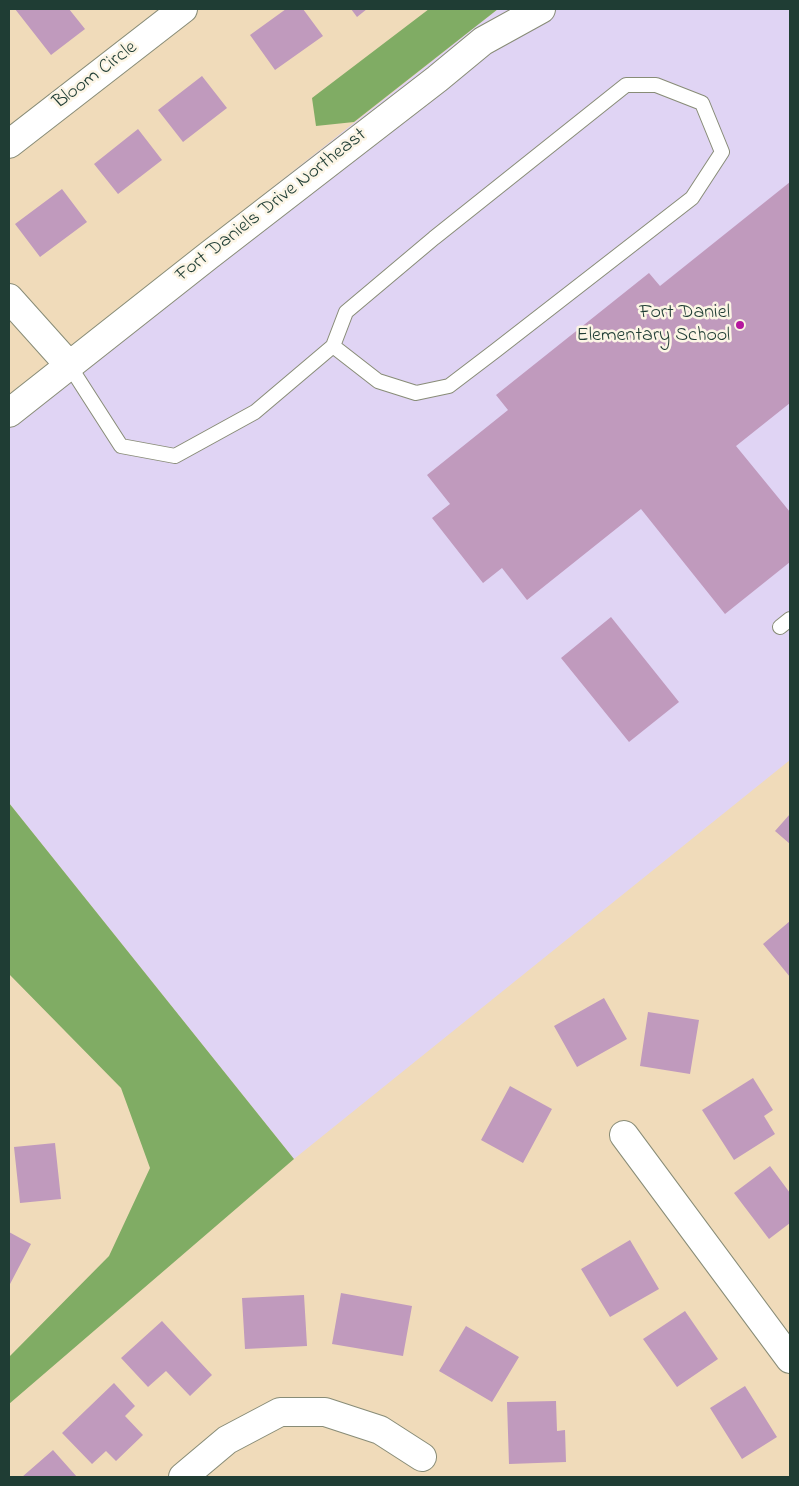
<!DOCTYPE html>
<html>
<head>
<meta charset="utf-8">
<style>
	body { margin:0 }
	#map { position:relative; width:799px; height:1486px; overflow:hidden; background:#f0dbba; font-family:"Indie Flower",sans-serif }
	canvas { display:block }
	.frame { position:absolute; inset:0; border:10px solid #1f3d34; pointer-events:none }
</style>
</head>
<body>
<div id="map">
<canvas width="799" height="1486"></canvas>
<div class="frame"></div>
</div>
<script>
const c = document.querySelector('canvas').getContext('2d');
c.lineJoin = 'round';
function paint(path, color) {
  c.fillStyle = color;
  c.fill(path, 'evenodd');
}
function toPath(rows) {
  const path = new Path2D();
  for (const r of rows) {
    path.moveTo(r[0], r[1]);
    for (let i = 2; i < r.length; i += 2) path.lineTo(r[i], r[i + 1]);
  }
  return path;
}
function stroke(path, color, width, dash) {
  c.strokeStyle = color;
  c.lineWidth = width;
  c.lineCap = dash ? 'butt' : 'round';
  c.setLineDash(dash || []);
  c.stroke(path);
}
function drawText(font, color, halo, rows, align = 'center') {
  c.font = font + ' "Indie Flower",sans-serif';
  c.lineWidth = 5;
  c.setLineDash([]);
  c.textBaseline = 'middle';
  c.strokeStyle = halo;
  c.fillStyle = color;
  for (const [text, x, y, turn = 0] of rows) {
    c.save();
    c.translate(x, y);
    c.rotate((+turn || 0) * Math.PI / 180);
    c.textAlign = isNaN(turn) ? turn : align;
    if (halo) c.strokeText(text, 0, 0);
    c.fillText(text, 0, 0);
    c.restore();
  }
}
paint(toPath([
	[498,9,790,9,790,760,294,1159,9,803,9,396]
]), '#e0d4f4');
paint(toPath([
	[429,9,498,9,354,122,316,126,312,98],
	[9,803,294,1159,9,1404,9,1357,109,1256,150,1168,121,1088,9,974]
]), '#80ac64');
paint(toPath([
	[15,9,69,9,85,29,51,55],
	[286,9,303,9,323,36,275,70,250,35],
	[351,9,367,9,357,17],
	[202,76,227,108,183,142,158,110],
	[138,129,162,160,118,194,94,164],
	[790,182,790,403,736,446,790,512,790,562,725,614,641,509,527,600,502,568,483,583,432,518,450,504,427,475,508,410,496,395,649,273,660,286],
	[62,189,87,222,40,257,15,224],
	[611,617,679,702,629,742,561,658],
	[790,814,790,844,775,831],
	[790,921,790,977,763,944],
	[604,998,627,1039,577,1067,554,1026],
	[648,1012,699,1020,690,1074,640,1066],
	[753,1078,773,1110,764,1116,775,1134,734,1160,702,1110],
	[510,1086,552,1109,523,1163,481,1140],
	[55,1143,61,1199,20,1203,14,1147],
	[770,1166,790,1193,790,1223,769,1239,734,1193],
	[9,1232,31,1244,9,1286],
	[630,1240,659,1289,610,1317,581,1269],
	[341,1293,412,1306,403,1356,332,1344],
	[304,1295,307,1346,245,1349,242,1298],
	[685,1311,718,1359,677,1387,643,1339],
	[162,1321,212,1375,190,1396,166,1371,148,1387,121,1358],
	[466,1326,519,1357,492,1402,439,1371],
	[114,1383,135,1406,125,1416,143,1435,116,1461,106,1451,92,1464,62,1433],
	[745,1386,777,1437,742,1459,710,1408],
	[556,1401,557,1431,565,1430,566,1462,509,1464,507,1402],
	[53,1450,77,1477,22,1477]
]), '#c09abd');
const lane = toPath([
	[69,365,121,446,175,456,255,412,333,346,346,312,434,238,626,85,656,85,702,103,722,152,692,198,495,351,449,386,416,393,378,381,333,346],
	[780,627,790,619]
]);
const street = toPath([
	[9,144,183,9],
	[9,298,69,365],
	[9,413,208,256,437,79,483,41,541,9],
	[624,1135,790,1359],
	[183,1477,227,1440,280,1412,325,1412,380,1430,422,1457]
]);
stroke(lane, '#888c77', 16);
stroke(street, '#888c77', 30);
stroke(lane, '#fff', 14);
stroke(street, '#fff', 28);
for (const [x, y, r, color] of [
	[740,325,5,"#b5179e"]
]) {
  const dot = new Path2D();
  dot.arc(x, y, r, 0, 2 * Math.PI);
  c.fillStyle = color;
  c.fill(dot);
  stroke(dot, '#fcf5e5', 2);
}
drawText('20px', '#1f3d34', '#fcf5e5', [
	["Bloom Circle",96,76,-37],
	["Fort Daniels Drive Northeast",272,206,-38]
]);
drawText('20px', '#1f3d34', '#fcf5e5', [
	["Fort Daniel",730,314],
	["Elementary School",730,337]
], 'right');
</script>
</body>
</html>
